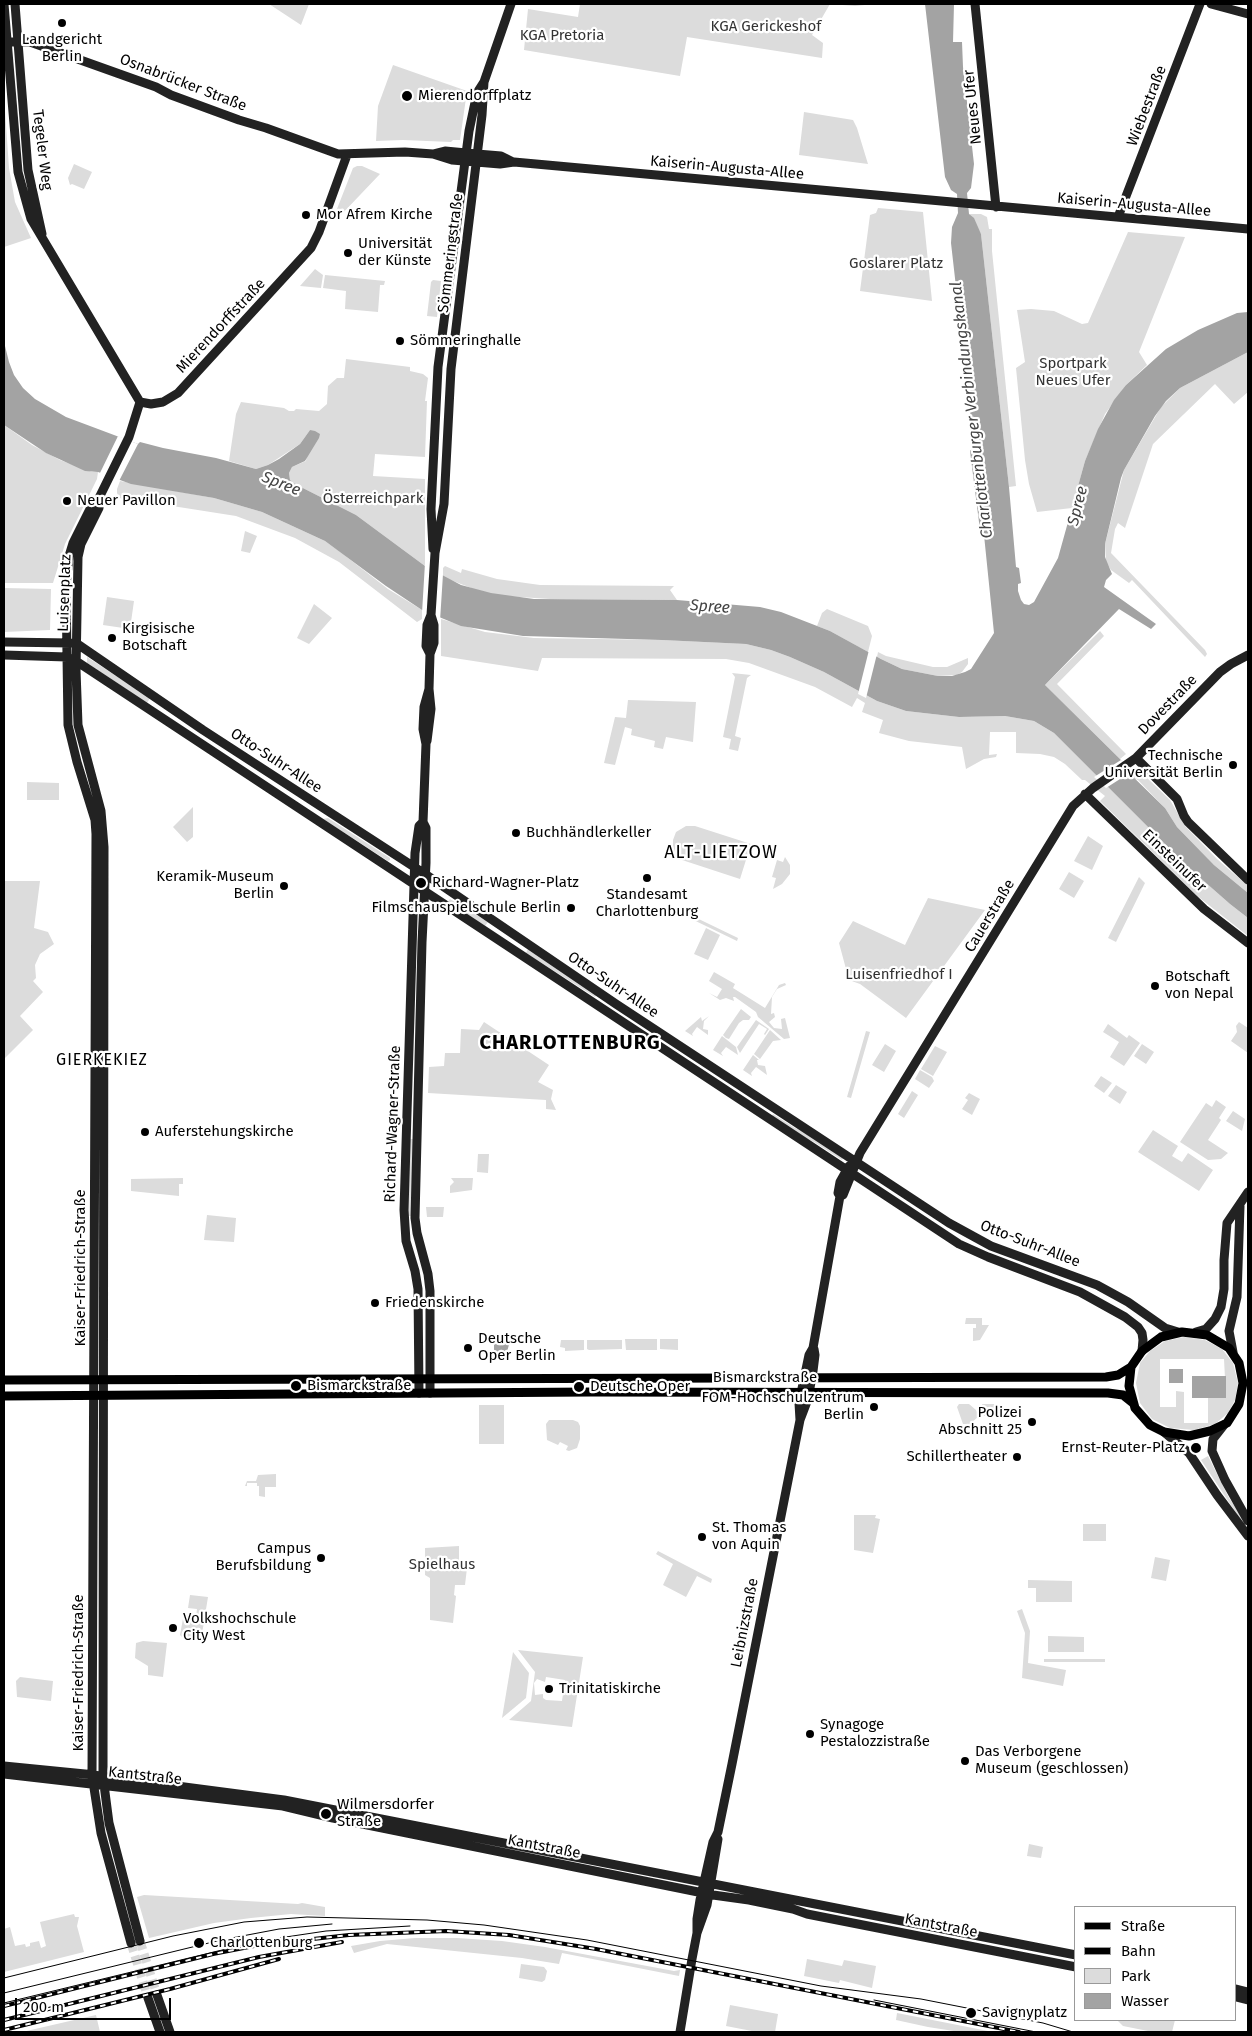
<!DOCTYPE html>
<html>
<head>
<meta charset="utf-8">
<style>
	body { margin:0 }
	#map { position:relative; width:1252px; height:2036px; overflow:hidden; background:#fff; font-family:"Fira Sans",sans-serif }
	canvas { display:block }
	.frame { position:absolute; inset:0; border:5px solid #000; pointer-events:none }
	.legend { position:absolute; left:1074px; top:1906px; width:162px; height:115px; box-sizing:border-box; background:#fff; border:1px solid #999; margin:0; padding:6px 9px; list-style:none; font-size:15px; color:#000 }
	.legend li { display:flex; align-items:center; gap:10px; height:25px }
	.legend b { width:25px; border:1px solid #999 }
	.scale { position:absolute; left:15px; top:1998px; width:156px; height:22px; box-sizing:border-box; border:2px solid #000; border-top:0; padding-left:6px; font-size:15px; line-height:18px; white-space:nowrap; color:#000; -webkit-text-stroke:4px #fff; paint-order:stroke }
</style>
</head>
<body>
<div id="map">
<canvas width="1252" height="2036"></canvas>
<div class="frame"></div>
<ul class="legend">
<li><b style="height:6px;background:#000"></b>Straße</li>
<li><b style="height:6px;background:#000"></b>Bahn</li>
<li><b style="height:14px;background:#dcdcdc"></b>Park</li>
<li><b style="height:14px;background:#a3a3a3"></b>Wasser</li>
</ul>
<div class="scale">200 m</div>
</div>
<script>
const c = document.querySelector('canvas').getContext('2d');
c.lineJoin = 'round';
function paint(path, color) {
  c.fillStyle = color;
  c.fill(path, 'evenodd');
}
function toPath(rows) {
  const path = new Path2D();
  for (const r of rows) {
    path.moveTo(r[0], r[1]);
    for (let i = 2; i < r.length; i += 2) path.lineTo(r[i], r[i + 1]);
  }
  return path;
}
function stroke(path, color, width, dash) {
  c.strokeStyle = color;
  c.lineWidth = width;
  c.lineCap = dash ? 'butt' : 'round';
  c.setLineDash(dash || []);
  c.stroke(path);
}
function drawText(font, color, halo, rows, align = 'center') {
  c.font = font + ' "Fira Sans",sans-serif';
  c.lineWidth = 4.5;
  c.setLineDash([]);
  c.textBaseline = 'middle';
  c.strokeStyle = halo;
  c.fillStyle = color;
  for (const [text, x, y, turn = 0] of rows) {
    c.save();
    c.translate(x, y);
    c.rotate((+turn || 0) * Math.PI / 180);
    c.textAlign = isNaN(turn) ? turn : align;
    if (halo) c.strokeText(text, 0, 0);
    c.fillText(text, 0, 0);
    c.restore();
  }
}
paint(toPath([
	[269,4,309,4,301,25],
	[580,4,875,4,855,6,830,4,812,35,823,43,822,58,687,37,680,76,524,50,528,9,578,17],
	[393,65,467,91,460,140,453,140,451,142,403,140,376,141,378,106],
	[4,96,9,168,15,202,31,238,4,247],
	[804,112,853,120,857,128,868,164,799,155],
	[74,164,92,172,84,189,72,184,70,185,68,178],
	[357,166,362,166,380,174,340,216,335,214,353,168],
	[878,208,923,212,932,301,860,291,870,215,876,213],
	[969,214,981,214,987,217,989,229,992,229,992,251,1016,486,1009,487,981,234],
	[1128,232,1185,237,1139,352,1147,365,1126,385,1105,414,1085,461,1072,508,1037,512,1029,484,1025,460,1016,368,1025,362,1017,310,1031,309,1054,311,1082,324,1088,323],
	[315,269,323,275,321,288,300,286],
	[325,275,385,281,384,285,380,285,378,312,345,309,346,291,323,288],
	[433,280,441,281,437,317,427,316,431,282],
	[1248,352,1248,392,1234,404,1215,384,1153,444,1125,528,1118,523,1115,529,1111,553,1205,650,1207,654,1205,657,1132,580,1129,583,1111,570,1106,562,1105,544,1124,470,1161,407,1180,388],
	[346,359,410,367,410,371,423,374,428,378,425,401,427,401,425,457,375,454,373,476,425,479,425,566,356,515,295,484,290,480,289,473,292,467,306,461,310,430,300,444,268,465,256,469,229,461,236,414,241,402,284,408,289,411,294,411,296,409,319,411,327,404,328,386,337,378,344,378],
	[4,425,32,445,60,460,92,472,98,472,97,479,65,544,53,583,4,583],
	[120,481,214,498,262,512,325,541,339,551,388,589,422,610,422,619,417,622,339,562,295,538,236,516,166,505,124,501,119,497,117,493,117,489],
	[245,531,257,536,250,553,241,551],
	[445,566,461,573,462,569,497,579,540,585,674,586,670,590,677,600,550,599,504,596,479,591,448,579,443,576,443,568],
	[4,588,51,589,50,630,4,632],
	[107,597,134,601,130,629,103,625],
	[314,604,332,618,309,644,297,638],
	[827,609,868,626,872,636,868,652,830,631,817,626,822,613],
	[441,619,485,632,534,638,662,640,746,644,771,650,790,657,824,672,877,701,906,711,959,717,1005,716,1034,721,1054,733,1189,868,1230,904,1248,918,1248,936,1196,895,1137,837,1100,801,1105,796,1085,780,1082,780,1065,764,1054,757,1040,754,1016,753,1016,732,990,732,989,755,997,754,996,757,984,759,966,769,962,747,909,741,879,733,883,720,862,712,865,703,857,698,852,707,815,687,749,663,726,659,542,658,538,671,441,656],
	[1100,631,1104,636,1057,684,1126,754,1120,759,1045,685],
	[878,652,886,656,933,667,947,667,968,658,968,664,962,672,957,675,938,676,902,669,877,657],
	[87,657,150,698,147,703,87,663],
	[732,673,751,675,747,678,735,736,741,738,738,751,729,749,731,739,723,737,735,677],
	[628,700,696,702,693,742,666,737,663,749,654,747,655,741,631,735,632,729,625,727,615,765,604,763,615,717,626,718],
	[1130,772,1140,776,1144,775,1170,800,1185,826,1217,859,1248,886,1248,893,1214,865,1177,827,1165,808,1138,780,1132,777,1129,773],
	[27,782,59,783,59,800,27,800],
	[193,807,193,837,187,842,173,827],
	[328,818,390,858,390,860,388,861,323,819],
	[686,826,695,826,751,844,740,879,679,859,673,849,673,840,676,832],
	[1088,836,1103,846,1092,870,1074,861],
	[785,857,790,865,790,874,782,884,773,889,776,878,772,877,777,860,783,862],
	[1069,872,1084,881,1074,898,1059,889],
	[1139,877,1145,883,1116,942,1108,938],
	[4,881,40,881,34,928,48,932,54,944,40,954,35,965,36,978,33,981,43,992,20,1016,33,1030,4,1059],
	[928,898,985,910,906,1018,860,984,849,980,839,943,853,921,905,945],
	[450,899,488,922,485,926,448,902],
	[678,909,738,938,737,941,677,912],
	[706,928,720,935,708,960,694,954],
	[528,949,597,994,595,997,526,953],
	[714,972,735,984,733,988,765,1008,779,985,785,983,786,985,777,989,772,997,771,1014,774,1013,775,1017,769,1022,774,1028,782,1029,781,1019,785,1018,790,1038,784,1039,758,1017,756,1012,735,997,733,997,734,1001,726,998,720,1000,709,993,717,997,722,989,709,981],
	[741,1009,751,1017,749,1020,743,1020,739,1023,729,1039,726,1038,723,1035],
	[709,1016,704,1021,703,1029,708,1030,708,1035,697,1027,692,1034,693,1036,685,1031,701,1017,702,1021],
	[756,1020,769,1029,765,1035,764,1034,767,1029,759,1024,740,1053,737,1047],
	[484,1022,549,1065,538,1082,553,1090,551,1099,556,1110,546,1109,546,1100,428,1093,429,1067,444,1066,445,1053,460,1053,461,1029,479,1030],
	[1239,1022,1248,1028,1248,1053,1231,1041,1237,1032,1236,1026],
	[1108,1024,1127,1038,1129,1035,1140,1043,1124,1066,1110,1057,1119,1042,1103,1032],
	[770,1030,781,1040,773,1041,760,1059,754,1054],
	[866,1031,870,1032,851,1098,847,1097],
	[722,1036,736,1047,738,1055,726,1047,721,1053,723,1056,713,1050],
	[885,1044,896,1051,884,1072,872,1065],
	[1142,1044,1154,1052,1146,1064,1134,1056],
	[935,1046,947,1052,933,1076,921,1069],
	[753,1055,759,1060,757,1060,758,1065,765,1066,767,1075,756,1067,751,1073,752,1076,743,1070],
	[920,1070,932,1077,934,1081,929,1088,915,1079],
	[1101,1076,1112,1083,1104,1093,1094,1086],
	[1116,1085,1127,1092,1120,1104,1108,1096],
	[912,1091,918,1095,904,1118,898,1114],
	[969,1093,980,1099,972,1115,962,1109,968,1100,965,1098],
	[1216,1100,1226,1107,1219,1118,1221,1120,1208,1140,1228,1153,1221,1159,1208,1160,1180,1142,1206,1103,1212,1107],
	[1233,1111,1245,1119,1242,1131,1226,1121],
	[773,1114,795,1128,803,1131,843,1158,842,1160,814,1142,803,1137,772,1116],
	[1153,1130,1178,1146,1172,1156,1182,1162,1188,1153,1213,1170,1199,1191,1138,1152],
	[409,1139,414,1139,412,1216,407,1216],
	[478,1154,489,1154,488,1173,477,1172],
	[183,1178,183,1184,179,1184,179,1196,131,1191,131,1179],
	[451,1178,473,1178,472,1190,450,1193,450,1186,454,1182],
	[426,1207,444,1207,443,1217,427,1217],
	[207,1215,236,1218,234,1242,204,1240],
	[966,1318,982,1318,982,1325,989,1325,980,1340,973,1341,973,1328,976,1328,976,1324,965,1324],
	[1184,1337,1205,1340,1222,1349,1233,1363,1238,1383,1235,1400,1228,1413,1215,1424,1194,1430,1170,1428,1152,1419,1140,1403,1136,1383,1140,1363,1150,1351,1165,1341],
	[1160,1359,1224,1359,1226,1398,1208,1398,1208,1423,1184,1423,1184,1392,1176,1391,1176,1407,1160,1407],
	[625,1339,657,1339,657,1350,626,1350],
	[660,1339,678,1339,678,1350,660,1349],
	[561,1340,584,1340,584,1350,565,1351,565,1348,560,1347],
	[587,1340,622,1340,622,1349,589,1350,587,1349],
	[959,1404,969,1404,976,1410,979,1416,970,1424,963,1424,957,1407],
	[982,1404,996,1404,998,1410,993,1414,984,1416,982,1412],
	[479,1405,504,1405,504,1444,479,1444],
	[549,1420,573,1420,578,1422,580,1426,580,1439,577,1448,569,1451,566,1450,568,1446,560,1442,558,1445,547,1440,546,1424],
	[1208,1456,1229,1498,1247,1524,1244,1525,1201,1460],
	[276,1474,276,1487,265,1487,265,1497,259,1496,259,1486,257,1486,257,1483,247,1483,247,1486,245,1486,247,1481,256,1481,258,1475],
	[854,1515,876,1515,875,1518,880,1519,873,1553,854,1550],
	[1083,1524,1106,1524,1106,1541,1083,1541],
	[459,1546,459,1568,467,1568,465,1585,455,1585,454,1595,456,1596,453,1623,430,1620,430,1578,425,1575,425,1548],
	[658,1551,712,1579,711,1583,697,1576,686,1597,663,1585,673,1564,656,1554],
	[1155,1557,1170,1560,1166,1581,1151,1578],
	[1028,1580,1072,1581,1072,1602,1036,1602,1036,1588,1028,1588],
	[190,1595,208,1597,201,1640,182,1637,180,1635,184,1613,196,1617,197,1609,188,1608],
	[1022,1609,1030,1631,1028,1663,1066,1670,1063,1686,1022,1678,1025,1633,1017,1611],
	[1048,1636,1084,1637,1084,1652,1048,1652],
	[143,1641,167,1643,163,1677,148,1675,148,1666,135,1658,136,1643],
	[518,1650,583,1657,572,1727,509,1720,531,1701,535,1672],
	[546,1677,565,1680,562,1701,546,1700,543,1698,543,1694,535,1695,534,1683,537,1679,545,1682],
	[513,1652,529,1673,526,1698,502,1718],
	[1044,1659,1105,1659,1105,1662,1044,1662],
	[20,1677,53,1681,51,1701,17,1697,16,1681],
	[1029,1844,1043,1847,1041,1858,1027,1856],
	[144,1895,298,1904,302,1903,325,1907,325,1916,291,1914,251,1918,214,1923,149,1938,137,1897],
	[74,1914,75,1917,79,1917,77,1926,84,1952,4,1972,4,1929,10,1927,15,1946,25,1944,26,1947,30,1946,30,1943,39,1941,41,1948,46,1946,40,1922],
	[415,1938,457,1938,502,1941,545,1947,674,1971,680,1970,679,1976,562,1953,559,1964,522,1958,387,1944,354,1953,351,1946,380,1941],
	[807,1959,842,1966,844,1960,876,1966,872,1988,840,1980,839,1983,804,1976],
	[521,1964,544,1967,547,1971,545,1980,542,1982,519,1978],
	[730,2005,778,2014,775,2032,757,2032,726,2026],
	[897,2013,993,2032,960,2032,928,2027,896,2020],
	[96,2015,100,2032,22,2032],
	[1117,2020,1175,2020,1172,2032,1153,2032,1123,2026]
]), '#dcdcdc');
paint(toPath([
	[925,4,954,4,953,42,962,42,963,67,974,164,971,188,967,193,969,214,974,218,981,234,1009,487,1016,567,1019,568,1021,583,1018,584,1018,591,1021,600,1024,604,1029,605,1034,602,1058,558,1085,461,1098,429,1114,400,1126,385,1166,349,1198,330,1237,313,1248,312,1248,352,1180,388,1166,401,1155,416,1124,470,1121,478,1105,544,1105,557,1112,574,1106,580,1104,587,1156,624,1151,629,1119,609,1045,685,1120,759,1126,766,1124,768,1165,808,1177,827,1214,865,1248,893,1248,918,1230,904,1189,868,1054,733,1034,721,1005,716,959,717,906,711,877,701,824,672,790,657,771,650,746,644,662,640,523,636,461,626,422,610,386,586,325,541,262,512,214,498,131,484,98,472,85,471,46,453,4,425,4,342,9,362,14,375,23,388,35,399,66,417,138,444,140,442,163,448,216,458,256,469,268,465,279,459,300,444,310,430,315,431,320,434,319,438,305,461,292,467,289,473,290,480,295,484,356,515,425,566,461,585,491,593,534,599,677,600,760,607,781,612,830,631,881,659,902,669,938,676,952,676,965,672,971,669,994,633,984,535,980,530,970,451,974,446,951,243,952,227,958,213,957,194,951,190,945,177],
	[494,1341,510,1341,505,1359,494,1359],
	[1169,1369,1183,1369,1183,1383,1169,1383],
	[1192,1376,1226,1376,1226,1398,1192,1398]
]), '#a3a3a3');
paint(toPath([
	[118,436,138,444,118,483,99,475],
	[425,563,443,574,440,621,422,613],
	[869,650,877,654,866,698,858,694],
	[1121,760,1131,772,1106,788,1094,777]
]), '#fff');
stroke(toPath([
	[140,1941,157,1995],
	[131,1943,148,1998]
]), '#d9d9d9', 9, [9, 4.5]);
stroke(toPath([
	[4,4,18,172,31,219,140,402],
	[15,4,28,170,42,234],
	[975,4,996,207],
	[1211,4,1248,14],
	[8,42,30,42,156,87,171,95,239,120,266,128,338,154,405,152,433,154,452,160,500,164,514,162,1248,229],
	[433,154,445,151,477,154,501,156,513,162],
	[1118,217,1200,4],
	[140,402,151,404,163,402,178,393,311,248,319,232,347,155],
	[98,500,99,508,81,544,78,557,76,670,78,725,101,811,104,847,103,1777,109,1823,140,1941],
	[433,549,431,509,438,367,469,131,477,93,484,82],
	[4,642,71,643],
	[76,643,203,730,425,874,616,1004,949,1223,991,1246,1097,1285,1128,1302,1165,1328,1178,1332],
	[430,654,426,646,427,625,431,615,435,553,444,504,451,369,482,115,484,82,511,4],
	[4,655,67,657,76,661,959,1244,988,1257,1080,1292,1125,1317,1138,1327,1142,1333,1143,1340,1142,1351],
	[429,689,424,707,423,729,426,744,423,822,426,828,426,863,422,942,415,1218,417,1233,428,1274,430,1291,430,1393],
	[427,741,431,709,429,689,430,654,434,643,434,625,431,615],
	[1136,758,1177,799,1184,816,1188,822,1248,880],
	[1085,794,1204,909,1248,943],
	[840,1196,838,1193,840,1182,849,1166],
	[1196,1332,1206,1329,1215,1319,1221,1307,1224,1289,1224,1260,1227,1223,1248,1192],
	[1233,1352,1229,1331,1237,1297,1240,1206],
	[419,1393,418,1289,415,1271,406,1241,404,1210,415,853,419,826,423,822],
	[800,1420,799,1403,809,1355,813,1348,840,1196,843,1195,860,1153,1073,806,1093,788,1136,758,1220,672,1231,664,1248,655],
	[1224,1425,1213,1439,1212,1451,1225,1480,1248,1521],
	[1164,1432,1189,1453,1217,1495,1248,1536],
	[4,1766,85,1774,284,1800,1076,1955],
	[4,1774,283,1806,333,1818,713,1895,749,1900,793,1909,807,1914,1076,1967],
	[697,1933,697,1919,700,1900,713,1842,718,1832,732,1764,800,1420,808,1399,813,1371,815,1355,814,1349],
	[131,1943,101,1833,92,1775,96,834,95,820,77,762,68,725,66,586,69,556,73,543,92,505,98,500,129,437,140,402],
	[1236,1989,1248,1992],
	[157,1995,170,2032],
	[1236,1997,1248,2000],
	[148,1998,160,2032],
	[680,2032,692,1959,697,1933,707,1905,718,1839]
]), '#222', 9);
stroke(toPath([
	[1182,1332,1207,1335,1229,1348,1239,1363,1243,1383,1239,1404,1227,1423,1210,1431,1189,1436,1164,1432,1150,1425,1135,1408,1129,1386,1131,1367,1142,1351,1161,1337,1182,1332],
	[4,1380,1106,1377,1118,1375,1131,1367],
	[4,1396,591,1392,1108,1393,1123,1395,1133,1403]
]), '#000', 9);
stroke(toPath([
	[4,1978,173,1936,244,1922,307,1917,427,1920,484,1925,587,1940,821,1986,921,1999,1043,2023,1073,2032],
	[4,1993,221,1940,279,1929,332,1924],
	[874,2000,1036,2032],
	[4,2003,259,1941,326,1931,410,1926]
]), '#000', 1);
const rail = toPath([
	[4,2006,213,1954,259,1945,349,1935,446,1931,509,1935,596,1949,1019,2032],
	[4,2020,259,1957,342,1942],
	[4,2030,170,1989,279,1959]
]);
stroke(rail, '#000', 4);
stroke(rail, '#fff', 2, [5.5]);
for (const [x, y, r, color] of [
	[62,23,5,"#000"],
	[407,96,6,"#000"],
	[306,215,5,"#000"],
	[348,253,5,"#000"],
	[400,341,5,"#000"],
	[67,501,5,"#000"],
	[112,638,5,"#000"],
	[1233,765,5,"#000"],
	[516,833,5,"#000"],
	[647,878,5,"#000"],
	[421,883,6,"#000"],
	[284,886,5,"#000"],
	[571,908,5,"#000"],
	[1155,986,5,"#000"],
	[145,1132,5,"#000"],
	[375,1303,5,"#000"],
	[468,1348,5,"#000"],
	[296,1386,6,"#000"],
	[579,1387,6,"#000"],
	[874,1407,5,"#000"],
	[1032,1422,5,"#000"],
	[1196,1448,6,"#000"],
	[1017,1457,5,"#000"],
	[702,1537,5,"#000"],
	[321,1558,5,"#000"],
	[173,1628,5,"#000"],
	[549,1689,5,"#000"],
	[810,1734,5,"#000"],
	[965,1761,5,"#000"],
	[326,1814,6,"#000"],
	[199,1943,6,"#000"],
	[971,2013,6,"#000"]
]) {
  const dot = new Path2D();
  dot.arc(x, y, r, 0, 2 * Math.PI);
  c.fillStyle = color;
  c.fill(dot);
  stroke(dot, '#fff', 2);
}
drawText('15px', '#333', '#fff', [
	["KGA Gerickeshof",766,27],
	["KGA Pretoria",562,36],
	["Goslarer Platz",896,264],
	["Sportpark",1073,364],
	["Neues Ufer",1073,381],
	["Österreichpark",373,499],
	["Luisenfriedhof I",899,975],
	["Spielhaus",442,1565]
]);
drawText('15px', '#000', '#fff', [
	["Landgericht",62,40,"center"],
	["Berlin",62,57,"center"],
	["Mierendorffplatz",418,96],
	["Mor Afrem Kirche",316,215],
	["Universität",358,244],
	["der Künste",358,261],
	["Sömmeringhalle",410,341],
	["Neuer Pavillon",77,501],
	["Kirgisische",122,629],
	["Botschaft",122,646],
	["Technische",1223,756,"right"],
	["Universität Berlin",1223,773,"right"],
	["Buchhändlerkeller",526,833],
	["Keramik-Museum",274,877,"right"],
	["Berlin",274,894,"right"],
	["Richard-Wagner-Platz",432,883],
	["Standesamt",647,895,"center"],
	["Charlottenburg",647,912,"center"],
	["Filmschauspielschule Berlin",561,908,"right"],
	["Botschaft",1165,977],
	["von Nepal",1165,994],
	["Auferstehungskirche",155,1132],
	["Friedenskirche",385,1303],
	["Deutsche",478,1339],
	["Oper Berlin",478,1356],
	["Bismarckstraße",307,1386],
	["Deutsche Oper",590,1387],
	["FOM-Hochschulzentrum",864,1398,"right"],
	["Berlin",864,1415,"right"],
	["Polizei",1022,1413,"right"],
	["Abschnitt 25",1022,1430,"right"],
	["Ernst-Reuter-Platz",1185,1448,"right"],
	["Schillertheater",1007,1457,"right"],
	["St. Thomas",712,1528],
	["von Aquin",712,1545],
	["Campus",311,1549,"right"],
	["Berufsbildung",311,1566,"right"],
	["Volkshochschule",183,1619],
	["City West",183,1636],
	["Trinitatiskirche",559,1689],
	["Synagoge",820,1725],
	["Pestalozzistraße",820,1742],
	["Das Verborgene",975,1752],
	["Museum (geschlossen)",975,1769],
	["Wilmersdorfer",337,1805],
	["Straße",337,1822],
	["Charlottenburg",210,1943],
	["Savignyplatz",982,2013]
], 'left');
drawText('15px', '#000', '#fff', [
	["Osnabrücker Straße",183,83,21],
	["Wiebestraße",1147,106,-69],
	["Neues Ufer",973,107,-96],
	["Tegeler Weg",42,150,83],
	["Kaiserin-Augusta-Allee",727,168,5],
	["Kaiserin-Augusta-Allee",1134,205,5],
	["Sömmeringstraße",451,253,-83],
	["Mierendorffstraße",221,326,-47],
	["Luisenplatz",65,593,-88],
	["Dovestraße",1168,705,-46],
	["Otto-Suhr-Allee",276,761,33],
	["Einsteinufer",1174,861,44],
	["Cauerstraße",990,916,-59],
	["Otto-Suhr-Allee",613,985,34],
	["Richard-Wagner-Straße",393,1124,-88],
	["Otto-Suhr-Allee",1030,1244,21],
	["Kaiser-Friedrich-Straße",81,1268,-90],
	["Bismarckstraße",765,1378],
	["Leibnizstraße",745,1623,-79],
	["Kaiser-Friedrich-Straße",79,1673,-90],
	["Kantstraße",145,1776,6],
	["Kantstraße",544,1847,11],
	["Kantstraße",941,1926,11]
]);
drawText('italic 16px', '#444', '#fff', [
	["Charlottenburger Verbindungskanal",972,410,-97],
	["Spree",281,484,22],
	["Spree",1078,506,-76],
	["Spree",710,607,4]
]);
c.letterSpacing = '1px';
drawText('16px', '#000', '#fff', [
	["GIERKEKIEZ",102,1061]
]);
c.letterSpacing = '0px';
c.letterSpacing = '1px';
drawText('18px', '#000', '#fff', [
	["ALT-LIETZOW",721,853]
]);
c.letterSpacing = '0px';
c.letterSpacing = '1px';
drawText('bold 20px', '#000', '#fff', [
	["CHARLOTTENBURG",570,1043]
]);
c.letterSpacing = '0px';
</script>
</body>
</html>
